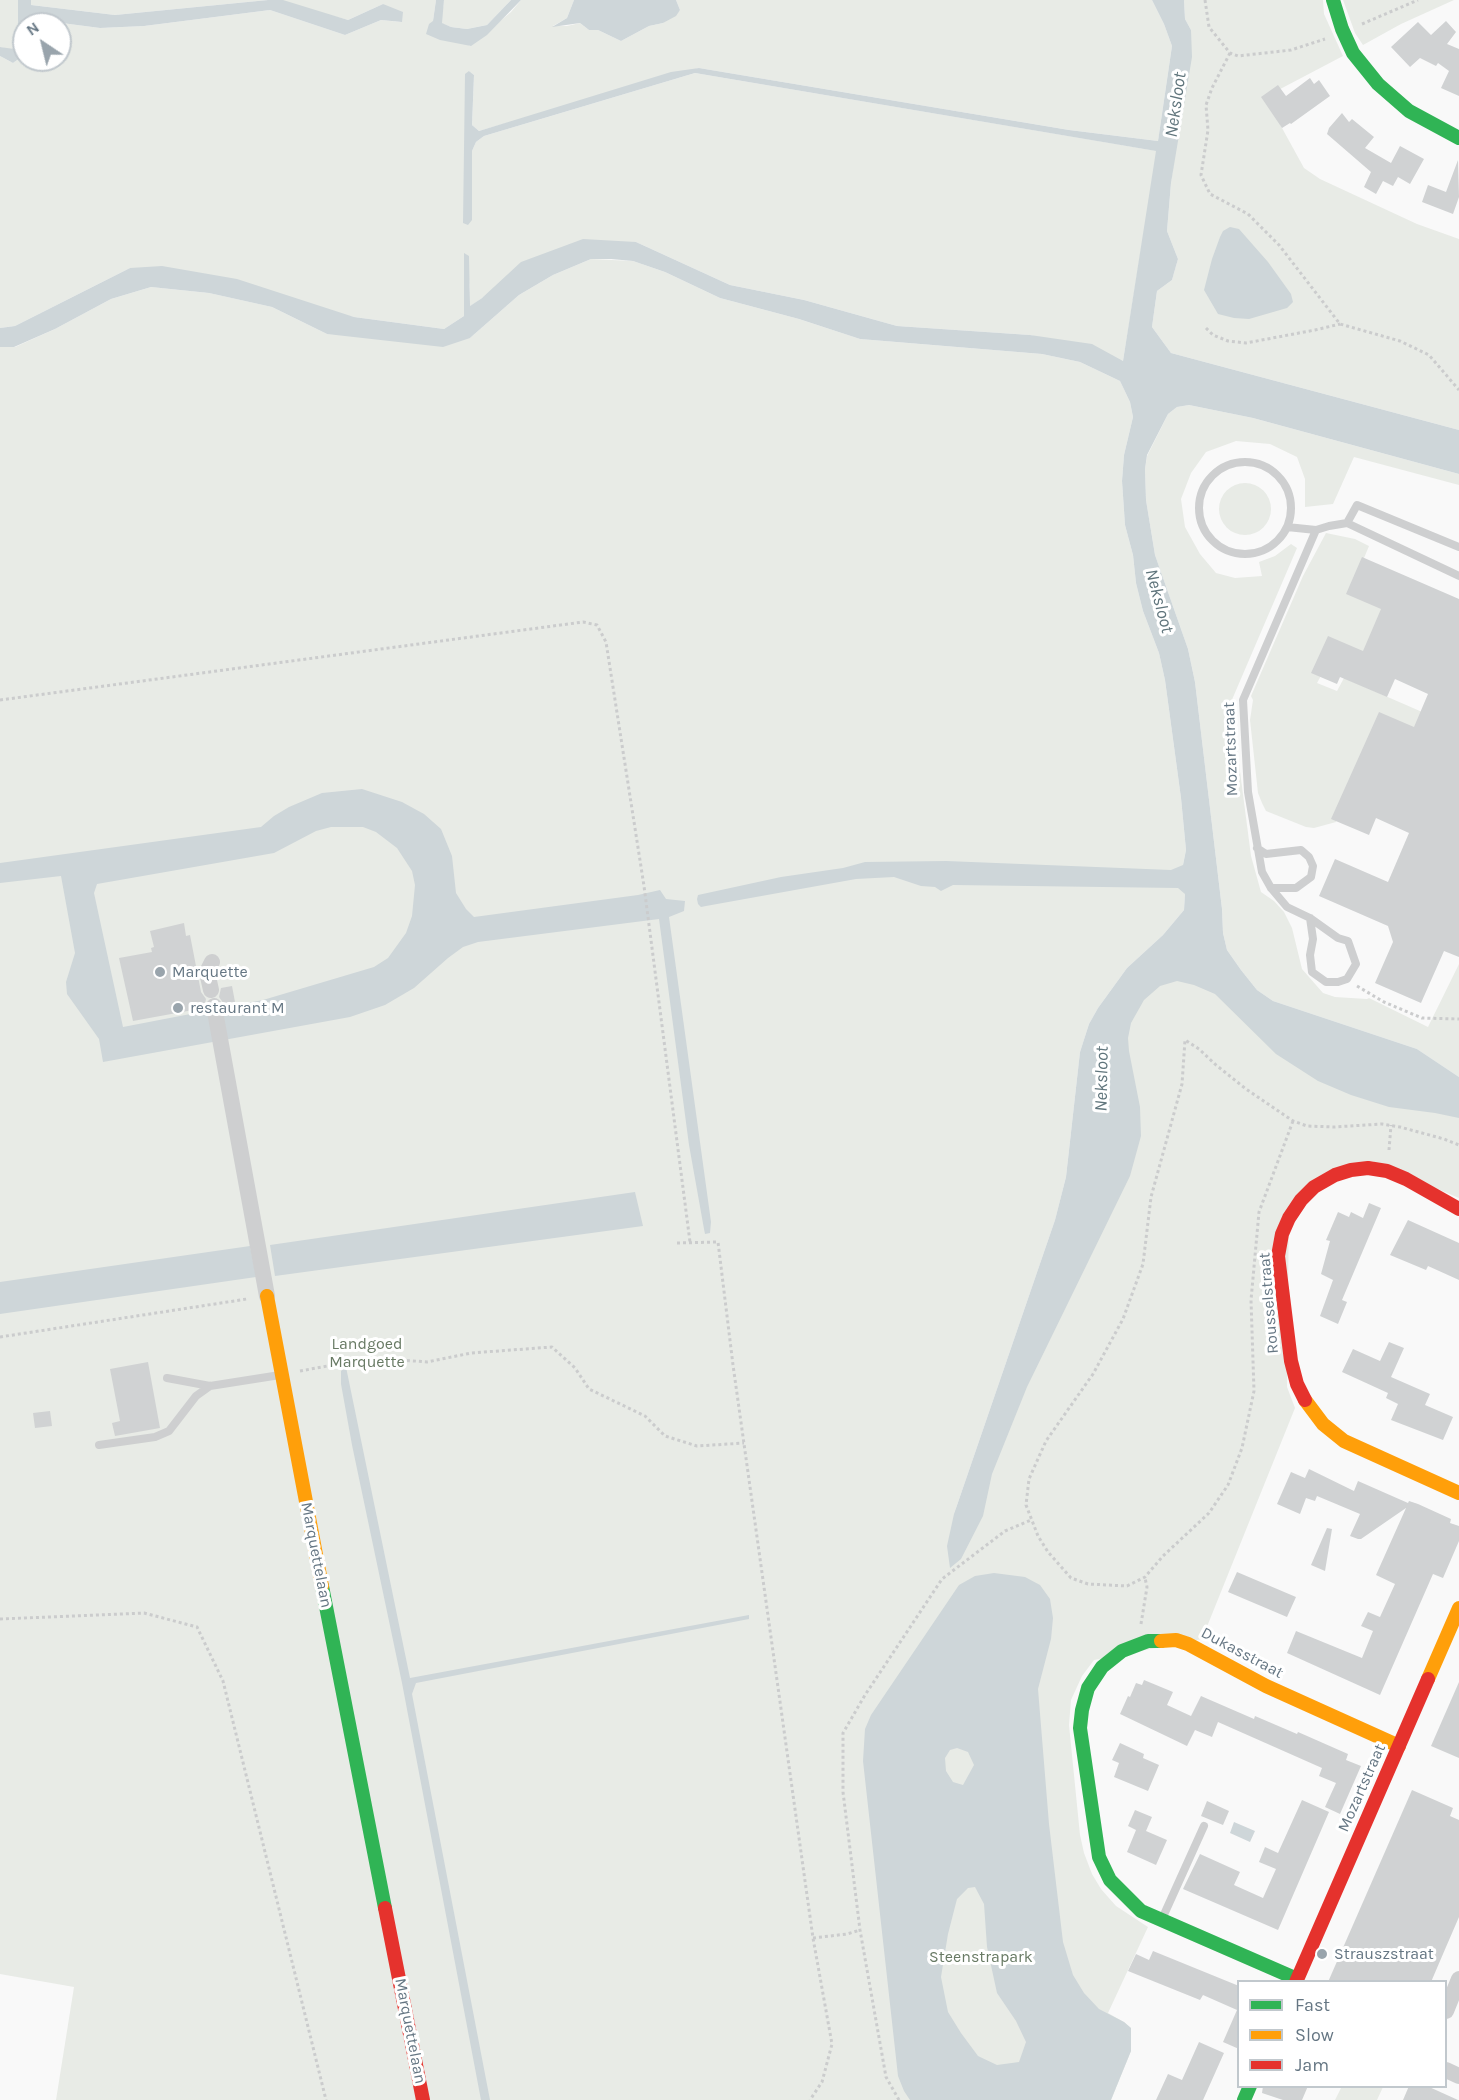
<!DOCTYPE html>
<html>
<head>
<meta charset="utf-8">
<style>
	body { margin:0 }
	#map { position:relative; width:1459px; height:2100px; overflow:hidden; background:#f9f9f9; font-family:Karla,sans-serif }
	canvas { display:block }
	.legend { position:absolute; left:1237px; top:1980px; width:210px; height:108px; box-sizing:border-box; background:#fff; border:2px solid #c1c8cd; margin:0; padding:8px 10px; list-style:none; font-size:18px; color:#657683 }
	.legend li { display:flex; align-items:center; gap:12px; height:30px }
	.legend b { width:30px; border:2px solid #c1c8cd }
	.north { position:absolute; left:12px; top:12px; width:60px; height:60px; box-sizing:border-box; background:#fff; border:2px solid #c1c8cd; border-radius:50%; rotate:325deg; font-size:16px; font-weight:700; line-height:24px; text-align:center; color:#657683 }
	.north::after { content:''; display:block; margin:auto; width:21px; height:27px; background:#99a4ac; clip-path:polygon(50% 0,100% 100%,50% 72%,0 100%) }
</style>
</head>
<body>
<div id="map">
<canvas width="1459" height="2100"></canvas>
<ul class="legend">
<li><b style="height:8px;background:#30b455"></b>Fast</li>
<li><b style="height:8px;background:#ff9f0a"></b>Slow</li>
<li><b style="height:8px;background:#e5322d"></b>Jam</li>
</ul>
<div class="north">N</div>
</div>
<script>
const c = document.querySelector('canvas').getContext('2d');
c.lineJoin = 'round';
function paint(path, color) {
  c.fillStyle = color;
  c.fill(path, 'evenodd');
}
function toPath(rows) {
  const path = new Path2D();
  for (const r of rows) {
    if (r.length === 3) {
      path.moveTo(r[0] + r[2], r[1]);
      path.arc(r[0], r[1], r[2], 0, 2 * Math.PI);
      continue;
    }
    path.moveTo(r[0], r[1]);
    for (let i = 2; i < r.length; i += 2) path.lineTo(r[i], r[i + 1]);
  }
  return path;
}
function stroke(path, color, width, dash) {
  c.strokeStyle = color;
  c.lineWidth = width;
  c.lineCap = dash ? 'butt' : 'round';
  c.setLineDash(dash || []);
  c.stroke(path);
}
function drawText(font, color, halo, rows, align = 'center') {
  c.font = font + ' Karla,sans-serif';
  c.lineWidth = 6;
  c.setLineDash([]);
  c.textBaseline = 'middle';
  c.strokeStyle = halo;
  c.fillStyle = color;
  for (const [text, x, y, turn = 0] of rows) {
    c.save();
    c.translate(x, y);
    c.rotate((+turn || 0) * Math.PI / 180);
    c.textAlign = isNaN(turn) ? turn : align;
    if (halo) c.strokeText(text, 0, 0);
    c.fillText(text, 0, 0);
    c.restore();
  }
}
paint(toPath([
	[0,0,268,0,115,15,31,5,18,33,13,50,0,47],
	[274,0,436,0,433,21,470,46,511,12,521,0,574,0,567,18,553,26,567,26,580,23,589,30,598,30,621,41,649,26,663,23,680,10,676,0,1152,0,1164,24,1172,46,1158,141,1069,130,699,68,479,131,472,125,474,75,469,71,472,220,472,151,476,142,484,136,695,73,1157,151,1123,361,1030,335,897,326,804,300,730,285,636,242,482,298,469,307,470,280,464,316,444,329,354,317,130,268,15,326,0,328,0,56,13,63,24,55,24,60,60,60,60,24,30,24,31,19,100,28,144,26,270,10,345,35,381,20,401,22,383,4,348,20],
	[444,0,511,0,487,25,467,29,451,27,441,23],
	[1184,0,1323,0,1324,14,1343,56,1265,97,1304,168,1320,179,1417,224,1459,239,1459,430,1171,353,1152,327,1157,291,1172,280,1178,259,1167,231,1171,183,1191,30,1185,19],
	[1343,0,1454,0,1401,24,1363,45,1355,33],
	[591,259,633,261,665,272,720,298,799,319,860,339,1042,354,1080,362,1120,381,1130,402,1133,417,1124,455,1122,481,1125,525,1133,555,1136,583,1143,611,1159,653,1165,680,1181,798,1186,850,1183,865,1185,894,1184,910,1163,935,1127,968,1098,1008,1089,1024,1080,1052,1066,1177,1055,1220,954,1514,1101,1168,1103,1038,1193,945,1245,994,1459,1103,1459,1198,1372,1161,1289,1205,1287,1387,1295,1408,1202,1639,1094,1660,1082,1676,1071,1700,1069,1725,1080,1835,1084,1853,1092,1874,1101,1889,1116,1906,1148,1927,1108,2013,1124,2022,1131,2028,1131,2051,1111,2100,56,2100,74,1987,0,1974,0,347,15,347,55,329,111,299,151,287,209,293,272,307,327,334,470,338,519,295,553,275],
	[1189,405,1253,418,1459,474,1459,485,1354,457,1333,504,1305,507,1305,479,1297,457,1270,444,1236,441,1206,452,1191,473,1181,499,1185,527,1200,554,1216,573,1235,578,1262,576,1259,562,1275,556,1291,544,1297,548,1231,702,1251,856,1261,892,1274,901,1284,912,1292,928,1302,969,1323,993,1335,997,1367,999,1369,998,1428,1027,1459,964,1459,1077,1417,1049,1273,1001,1257,990,1241,970,1227,950,1223,933,1222,909,1195,682,1188,649,1155,555,1146,500,1145,469,1147,456,1168,414,1177,407],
	[1245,509,26],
	[1326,533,1355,539,1369,546,1350,592,1390,608,1368,660,1328,663,1317,683,1337,691,1344,678,1459,728,1343,804,1336,822,1314,828,1306,827,1266,811,1262,803,1258,793,1250,720,1253,700,1251,696,1303,576],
	[1342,2086,1383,2086,1383,2087,1377,2100,1335,2100]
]), '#e8ebe6');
paint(toPath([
	[18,0,31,0,31,5,115,15,268,0,283,0,348,20,383,4,403,12,402,22,381,20,345,35,270,10,144,26,100,28,31,19,30,24,24,24,24,55,13,63,0,56,0,47,14,49,18,33],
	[436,0,444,0,442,23,451,27,467,29,487,25,511,0,521,0,487,35,471,46,440,40,426,34,429,24,433,21],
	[574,0,676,0,680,10,676,16,663,23,649,26,621,41,598,30,589,30,580,23,552,27,567,18],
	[1152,0,1184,0,1185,19,1191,30,1192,57,1171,183,1167,231,1178,259,1172,280,1157,291,1152,327,1171,353,1459,430,1459,474,1253,418,1189,405,1177,407,1168,414,1147,455,1145,469,1146,500,1155,555,1188,649,1195,682,1222,909,1223,933,1227,950,1241,970,1257,990,1273,1001,1417,1049,1459,1077,1459,1118,1435,1113,1389,1107,1351,1095,1318,1081,1276,1054,1215,994,1194,985,1177,981,1160,986,1144,1000,1131,1023,1128,1038,1129,1051,1140,1107,1141,1136,1130,1176,1027,1387,992,1474,983,1516,961,1559,950,1568,947,1546,954,1514,1055,1220,1066,1177,1080,1052,1089,1024,1098,1008,1127,968,1163,935,1184,910,1185,894,1178,888,953,885,941,891,935,887,921,886,894,877,856,879,706,906,701,907,698,904,697,899,698,895,781,877,843,868,865,862,946,861,1171,870,1183,865,1186,850,1181,798,1165,680,1159,653,1143,611,1136,583,1133,555,1125,525,1122,481,1124,455,1133,417,1130,402,1120,381,1080,362,1042,354,860,339,799,319,720,298,665,272,633,261,611,259,591,259,553,275,519,295,470,338,443,347,327,334,272,307,209,293,151,287,111,299,55,329,14,347,0,347,0,328,15,326,130,268,162,266,237,279,354,317,444,329,464,316,464,253,469,256,470,306,482,298,521,262,583,239,636,242,730,285,804,300,897,326,1030,335,1092,344,1123,361,1156,151,695,73,484,136,476,142,472,151,472,220,468,225,463,223,465,74,469,71,474,75,472,125,479,131,671,72,699,68,1069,130,1158,141,1172,46,1164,24],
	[1230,227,1239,229,1268,262,1291,294,1293,302,1287,308,1249,319,1234,318,1218,314,1204,290,1212,259,1220,237,1223,231],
	[362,789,402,802,424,814,441,829,452,856,456,893,466,909,474,917,638,895,660,890,666,899,685,901,684,911,669,917,711,1222,710,1233,705,1234,704,1229,689,1145,659,919,478,942,463,947,448,958,414,988,385,1005,350,1017,103,1062,99,1039,67,994,66,982,75,953,61,876,0,883,0,863,261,827,274,816,289,807,322,793],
	[331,827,363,827,376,832,397,848,412,871,415,885,412,916,406,933,388,958,374,967,263,1000,123,1027,94,893,97,884,274,853,316,831],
	[635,1192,643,1226,275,1276,270,1245],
	[250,1246,256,1277,0,1314,0,1282],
	[346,1367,410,1678,749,1615,749,1619,416,1683,412,1694,490,2100,481,2100,402,1683,352,1445,341,1384,341,1371],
	[994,1573,1025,1577,1040,1585,1050,1599,1053,1618,1051,1639,1038,1689,1049,1824,1063,1942,1073,1975,1084,1993,1099,2009,1124,2022,1131,2028,1131,2051,1111,2100,910,2100,904,2091,898,2076,863,1761,865,1729,871,1715,959,1585,975,1576],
	[957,1748,968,1752,974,1765,963,1785,953,1782,946,1771,945,1758,950,1750],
	[975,1887,984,1904,987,1947,997,1993,1016,2021,1026,2042,1019,2062,997,2065,978,2056,961,2033,948,2012,941,1977,948,1934,957,1899,968,1888],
	[1234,1822,1255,1831,1250,1842,1230,1833]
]), '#ced6d9');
paint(toPath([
	[1446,21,1456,32,1447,44,1459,49,1459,96,1441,88,1449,71,1438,63,1436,66,1420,58,1410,67,1391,47,1418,22,1431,35],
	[1310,78,1314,84,1319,80,1330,96,1291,124,1290,123,1282,128,1261,97,1278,85,1286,96],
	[1342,113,1349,122,1352,119,1374,137,1365,148,1391,163,1400,146,1424,159,1410,184,1398,177,1393,186,1383,181,1376,194,1364,187,1371,172,1327,134,1329,128],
	[1458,160,1459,197,1453,214,1422,202,1428,185,1446,192],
	[1362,557,1459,599,1459,957,1444,951,1421,1003,1375,983,1393,942,1388,926,1319,896,1335,859,1388,882,1409,833,1376,818,1369,835,1331,819,1379,712,1414,727,1428,694,1395,679,1387,697,1340,677,1337,684,1311,673,1328,636,1363,651,1381,609,1346,594],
	[184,923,186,936,190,935,201,992,206,999,204,1008,133,1021,119,958,152,952,151,948,154,947,150,931],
	[232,986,235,1002,224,1004,219,997,221,988],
	[1369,1203,1381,1208,1342,1300,1347,1302,1338,1324,1320,1316,1333,1280,1321,1274,1330,1241,1326,1240,1338,1212,1349,1217,1351,1212,1363,1218],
	[1408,1220,1459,1243,1459,1280,1428,1266,1426,1270,1390,1255],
	[1389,1342,1404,1348,1391,1377,1430,1394,1425,1405,1453,1417,1443,1440,1391,1420,1398,1404,1386,1398,1388,1393,1342,1372,1353,1349,1380,1361],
	[148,1362,160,1428,115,1436,112,1423,120,1421,110,1369],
	[50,1411,52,1426,35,1428,33,1413],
	[1309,1469,1354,1491,1358,1481,1408,1503,1409,1501,1418,1504,1451,1519,1450,1523,1459,1526,1459,1541,1443,1578,1433,1574,1380,1695,1287,1653,1296,1631,1362,1658,1373,1631,1361,1626,1368,1612,1380,1617,1395,1584,1376,1575,1406,1508,1361,1539,1358,1539,1350,1536,1360,1514,1317,1496,1315,1501,1306,1498,1300,1514,1277,1504,1291,1472,1305,1478],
	[1327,1528,1332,1529,1325,1571,1311,1565],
	[1237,1572,1296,1597,1287,1617,1228,1592],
	[1144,1680,1173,1692,1167,1705,1191,1716,1201,1696,1254,1719,1255,1716,1297,1734,1298,1732,1348,1754,1346,1760,1361,1766,1340,1814,1325,1807,1336,1783,1319,1776,1322,1768,1218,1722,1212,1737,1195,1730,1187,1746,1120,1714,1128,1696,1130,1697,1136,1683,1142,1685],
	[1459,1682,1459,1758,1431,1746],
	[1120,1743,1144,1754,1143,1758,1159,1765,1148,1791,1114,1777,1119,1763,1112,1760],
	[1412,1790,1453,1808,1450,1816,1459,1820,1459,1917,1446,1947,1431,1982,1328,1982],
	[1302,1800,1329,1812,1278,1930,1183,1889,1200,1854,1240,1872,1234,1885,1263,1898,1276,1869,1259,1862,1265,1847,1278,1853],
	[1207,1801,1229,1811,1223,1825,1201,1816],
	[1135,1810,1152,1817,1146,1831,1167,1840,1156,1865,1127,1852,1136,1830,1128,1826],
	[1153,1951,1239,1986,1239,2049,1223,2042,1237,2010,1203,1995,1200,2000,1128,1971,1136,1954,1149,1960],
	[1199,2042,1224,2053,1203,2100,1156,2100,1168,2074,1182,2080],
	[1263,2086,1308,2086,1302,2100,1283,2100,1262,2093],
	[1409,2086,1427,2086,1458,2100,1403,2100]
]), '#d0d2d3');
stroke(toPath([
	[1205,0,1209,27,1230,53,1238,56,1291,50,1325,39],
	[1362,24,1418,0],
	[1230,53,1212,88,1206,105,1208,130,1201,175,1210,194,1248,214,1279,245,1340,324,1400,341,1429,355,1459,390],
	[1206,328,1213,335,1228,341,1246,343,1315,330,1340,324],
	[0,700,583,622,597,625,606,642,644,886,690,1242],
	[1357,986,1384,1002,1422,1018,1459,1019],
	[1293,1121,1259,1212,1251,1300,1254,1391,1242,1448,1228,1485,1209,1513,1163,1556,1145,1577,1127,1586,1088,1584,1071,1578,1048,1552,1038,1536,1026,1505,1029,1479,1046,1441,1093,1374,1123,1319,1143,1264,1151,1197,1182,1084,1185,1040,1199,1049,1216,1065,1246,1089,1293,1121,1307,1126,1334,1127,1382,1124,1400,1127,1444,1139,1459,1145],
	[1389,1150,1391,1125],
	[677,1243,718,1242,733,1365,813,1938,832,2044,822,2082,810,2100],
	[0,1337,247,1299],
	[300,1371,360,1360,389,1359,427,1362,471,1353,552,1347,575,1368,589,1389,645,1416,665,1436,697,1446,744,1443],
	[0,1619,144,1613,197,1627,223,1681,326,2100],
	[1141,1624,1147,1587,1145,1578],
	[813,1938,847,1934,860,1930],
	[899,2100,886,2077,860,1930,843,1792,843,1733,865,1695,942,1579,1005,1531,1031,1520]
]), '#cbcccd', 3, [3, 3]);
stroke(toPath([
	[1245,508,46],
	[1347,523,1357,505,1459,547],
	[1287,527,1316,530],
	[1257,848,1266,854,1301,850,1309,857,1313,866,1311,877,1296,888,1271,888],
	[1310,918,1313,939,1310,955,1312,972,1326,982,1338,982,1347,979,1356,964,1348,941,1338,938,1310,918,1287,907,1271,888,1262,872,1248,792,1243,700,1316,530,1329,526,1347,523,1459,576],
	[167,1378,210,1386,280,1375],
	[99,1445,155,1437,169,1431,196,1396,210,1386],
	[1162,1919,1204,1826]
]), '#cecfd0', 8);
stroke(toPath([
	[211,990,207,972,212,962],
	[214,1006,267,1296],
	[1446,2011,1459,1979],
	[1446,2070,1459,2076]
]), '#cecfd0', 16);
stroke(toPath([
	[1333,0,1342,29,1353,53,1378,84,1409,111,1459,138],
	[322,1586,385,1908],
	[1161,1641,1148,1641,1122,1651,1102,1667,1088,1688,1082,1710,1080,1728,1099,1857,1110,1880,1141,1911,1297,1979],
	[1244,2100,1250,2086]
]), '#30b455', 14);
stroke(toPath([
	[267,1296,322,1586],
	[1305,1400,1323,1424,1344,1441,1459,1493],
	[1161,1641,1176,1640,1188,1644,1266,1686,1399,1746],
	[1428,1679,1459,1608]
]), '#ff9f0a', 14);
stroke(toPath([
	[1305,1400,1297,1384,1291,1361,1278,1256,1282,1234,1289,1218,1301,1200,1314,1187,1335,1175,1351,1170,1368,1168,1387,1171,1406,1179,1459,1209],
	[385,1908,423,2100],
	[1296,1982,1428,1679]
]), '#e5322d', 14);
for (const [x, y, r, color] of [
	[160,972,6,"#99a4ac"],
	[178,1008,6,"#99a4ac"],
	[1322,1954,6,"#99a4ac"]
]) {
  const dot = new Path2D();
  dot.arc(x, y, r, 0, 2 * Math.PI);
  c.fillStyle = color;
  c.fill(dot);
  stroke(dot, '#fff', 2);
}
drawText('16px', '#657683', '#fff', [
	["Mozartstraat",1231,749,-92],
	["Rousselstraat",1269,1303,-95],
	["Marquettelaan",316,1555,79],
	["Dukasstraat",1242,1653,28],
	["Mozartstraat",1362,1788,-66],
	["Marquettelaan",410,2031,79]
]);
drawText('16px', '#657683', '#fff', [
	["Marquette",172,972],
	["restaurant M",190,1008],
	["Strauszstraat",1334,1954]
], 'left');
drawText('16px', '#687a64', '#fff', [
	["Landgoed",367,1344],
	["Marquette",367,1362],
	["Steenstrapark",981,1957]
]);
drawText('italic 18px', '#60757c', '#fff', [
	["Neksloot",1176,105,-82],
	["Neksloot",1159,601,75],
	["Neksloot",1102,1079,-89]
]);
</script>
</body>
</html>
